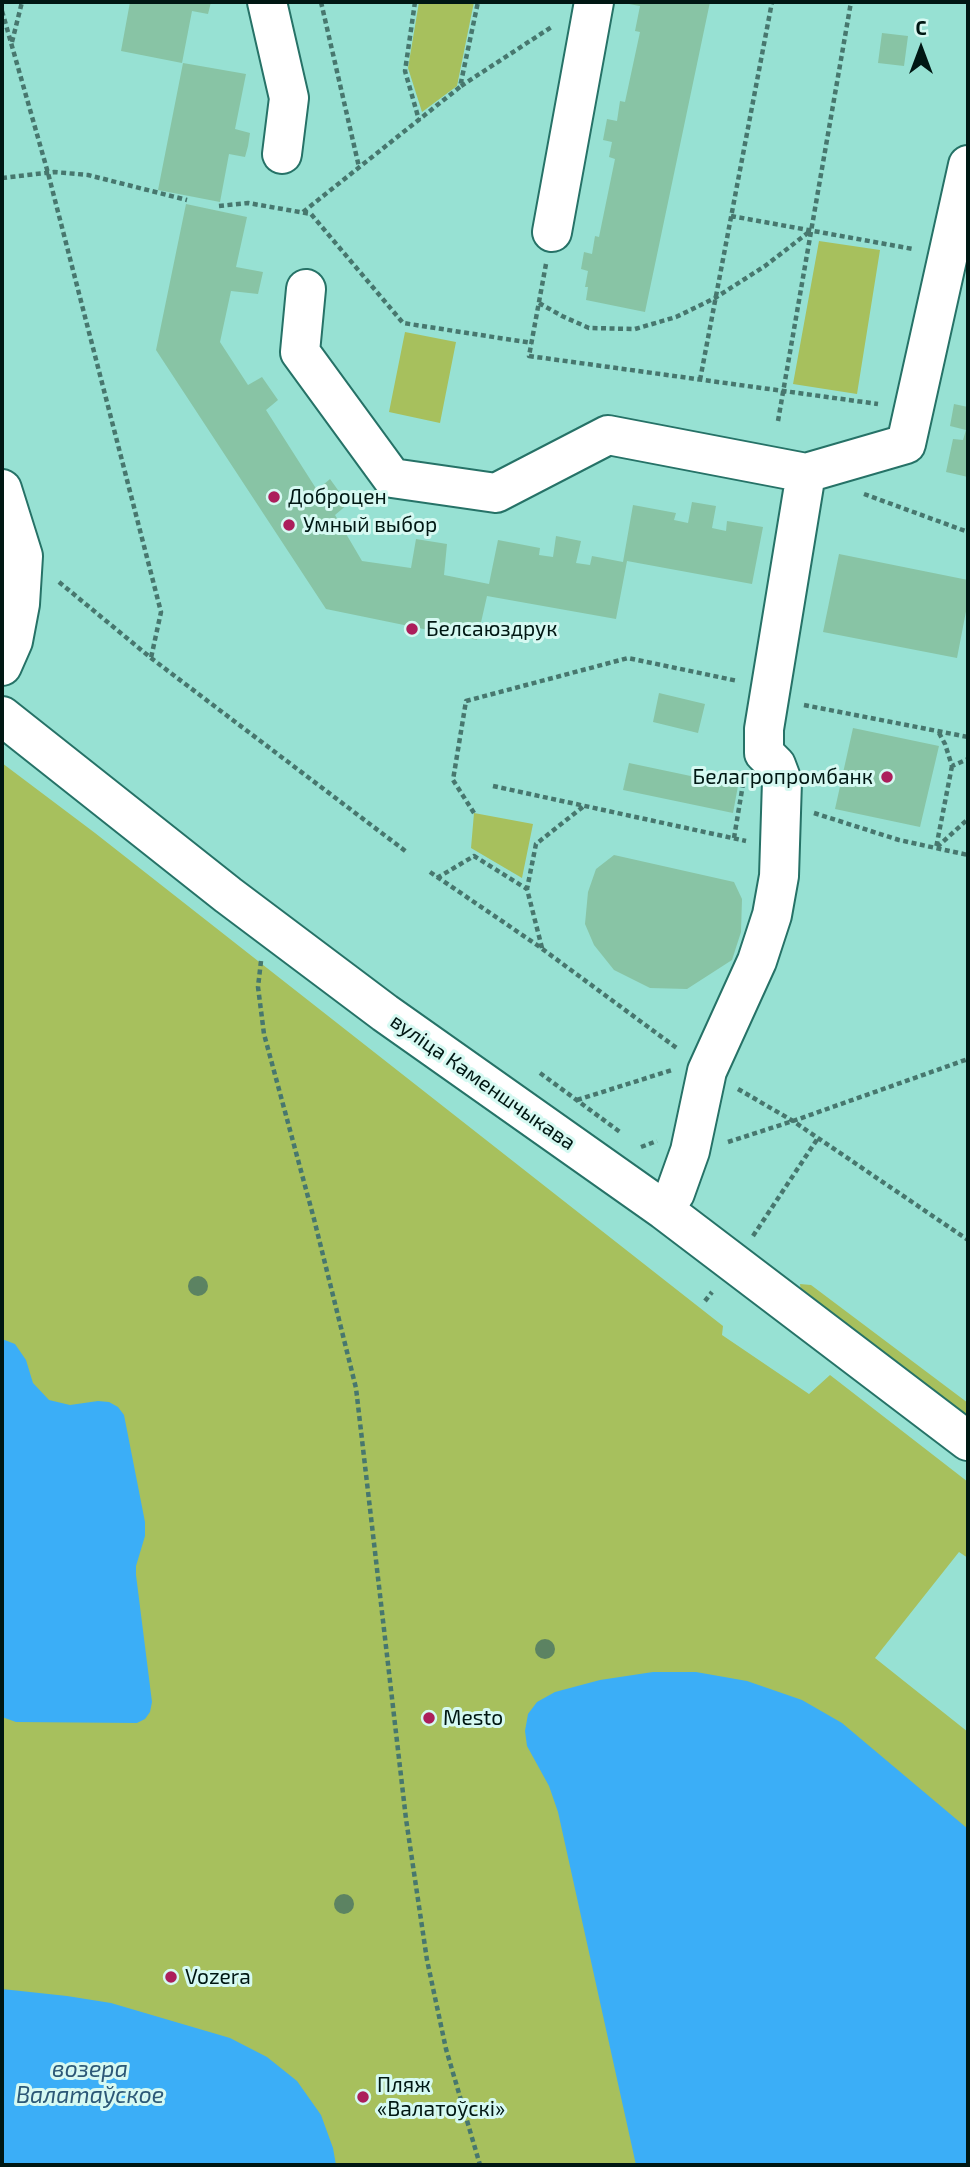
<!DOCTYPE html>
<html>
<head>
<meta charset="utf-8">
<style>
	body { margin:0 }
	#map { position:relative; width:970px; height:2167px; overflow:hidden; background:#97e1d3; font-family:"Exo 2",sans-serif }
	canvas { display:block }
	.frame { position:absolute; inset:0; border:4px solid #001713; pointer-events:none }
	.north { position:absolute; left:886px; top:14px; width:70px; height:70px; -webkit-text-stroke:5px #d6f9f2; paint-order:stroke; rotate:0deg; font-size:19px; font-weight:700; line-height:28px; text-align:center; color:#001713 }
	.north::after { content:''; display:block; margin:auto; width:24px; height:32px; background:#001713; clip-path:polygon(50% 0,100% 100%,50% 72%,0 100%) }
</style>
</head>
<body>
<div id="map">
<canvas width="970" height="2167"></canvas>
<div class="frame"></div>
<div class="north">С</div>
</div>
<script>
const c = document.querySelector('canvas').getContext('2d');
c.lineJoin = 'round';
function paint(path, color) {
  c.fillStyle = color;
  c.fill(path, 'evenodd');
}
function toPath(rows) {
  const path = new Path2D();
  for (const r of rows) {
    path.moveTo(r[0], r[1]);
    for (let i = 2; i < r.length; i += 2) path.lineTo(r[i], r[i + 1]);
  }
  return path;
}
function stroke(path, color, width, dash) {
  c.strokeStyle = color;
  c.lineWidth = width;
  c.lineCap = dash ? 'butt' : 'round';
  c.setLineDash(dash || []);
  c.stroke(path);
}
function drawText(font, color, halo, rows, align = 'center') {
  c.font = font + ' "Exo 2",sans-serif';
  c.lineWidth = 6;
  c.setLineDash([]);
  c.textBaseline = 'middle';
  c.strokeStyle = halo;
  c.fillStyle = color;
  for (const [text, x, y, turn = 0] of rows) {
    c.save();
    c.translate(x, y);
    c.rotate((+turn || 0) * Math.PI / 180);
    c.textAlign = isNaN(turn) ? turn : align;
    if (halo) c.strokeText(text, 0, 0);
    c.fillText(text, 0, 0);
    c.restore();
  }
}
paint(toPath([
	[419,2,474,2,457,86,422,112,408,68],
	[819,241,880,250,857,394,793,384],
	[405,332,456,342,440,423,389,412],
	[2,763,95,833,723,1326,722,1335,809,1394,830,1375,968,1482,968,1558,959,1552,875,1658,968,1732,968,2165,2,2165],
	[474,813,533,824,522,878,471,848],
	[800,1284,811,1285,968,1403,968,1417,801,1291]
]), '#a7c05d');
paint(toPath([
	[2,1339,15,1344,26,1360,33,1383,49,1400,70,1405,98,1401,109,1402,118,1407,124,1415,145,1522,145,1536,136,1566,136,1575,152,1702,150,1712,145,1719,137,1723,16,1722,2,1717],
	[653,1672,696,1672,747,1681,802,1700,842,1723,968,1829,968,2165,636,2165,558,1812,549,1786,527,1746,525,1731,528,1714,537,1702,555,1692,600,1680],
	[2,1989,67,1996,111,2003,230,2038,267,2057,297,2081,321,2115,333,2148,336,2165,2,2165]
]), '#3baef7');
paint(toPath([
	[130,2,211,2,208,14,192,11,182,63,121,51],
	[630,2,710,2,645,312,586,300,588,287,585,287,588,271,581,269,584,252,592,254,595,236,599,237,615,159,609,157,612,142,603,140,607,119,617,121,620,101,625,102,640,32,635,31,640,6,629,4],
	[882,33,908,36,904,66,878,63],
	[183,63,246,74,235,129,250,133,248,146,245,157,229,154,220,202,158,190],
	[186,204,247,217,236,267,263,272,258,294,231,291,220,342,248,385,262,377,278,400,266,410,317,490,330,479,348,504,335,515,362,561,411,568,416,539,447,544,444,575,489,584,498,540,540,548,539,555,553,557,556,536,581,541,576,563,590,565,592,556,623,562,633,505,676,513,674,520,688,523,692,502,716,506,712,528,726,531,727,521,763,527,752,584,627,561,616,619,487,596,477,640,326,609,156,350],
	[954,404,968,407,968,477,946,472,953,439,963,440,966,430,950,426],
	[839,554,968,580,968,601,957,658,823,632],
	[659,693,705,704,698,733,653,722],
	[853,728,939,746,920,827,835,809],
	[629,763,738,786,733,813,623,790],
	[614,855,734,882,742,899,741,932,732,960,687,989,650,988,614,970,594,945,585,924,588,892,596,869]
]), '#88c4a5');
const minor = toPath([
	[267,2,289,98,282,154],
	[552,232,594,2],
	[306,289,300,352,392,478,496,493,608,435,806,473,906,444,968,165],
	[2,489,23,556,20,604,13,641,2,666],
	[2,716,228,895,385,1013,664,1210,968,1441],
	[664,1210,675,1193,690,1151,707,1071,757,961,772,915,779,876,782,781,776,765,764,753,764,729,806,473]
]);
stroke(minor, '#267267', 42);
stroke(toPath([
	[321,2,359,167],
	[415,2,405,71,419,120],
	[2,11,48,173,161,612,151,658],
	[12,42,22,2],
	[461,86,553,26],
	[2,178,54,172,88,175,187,200],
	[219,206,248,203,311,214,403,323,532,343],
	[303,212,460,87,478,2],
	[731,216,913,249],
	[546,264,529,356,878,404],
	[539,303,562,316,589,328,635,329,676,317,715,298,765,266,809,232],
	[700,380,772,2],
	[778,421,851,2],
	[864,494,968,532],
	[59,582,151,658,408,853],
	[804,705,968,737],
	[939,733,945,744,952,766,968,759],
	[952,766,936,848,968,819],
	[493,786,746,841],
	[474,813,453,780,466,701,628,658,738,681],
	[814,813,899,840,968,855],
	[734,838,743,784],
	[430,872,537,945,678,1049],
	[437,878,474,856,527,889],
	[542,948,527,889,536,844,584,806],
	[261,961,258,987,264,1034,314,1219,356,1388,406,1819,427,1960,446,2049,480,2165],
	[540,1073,620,1132],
	[738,1089,793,1121,968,1240],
	[577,1100,672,1070],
	[728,1142,793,1121,968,1059],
	[641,1147,657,1141],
	[753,1236,818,1138],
	[705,1301,712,1292]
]), '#47776e', 4.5, [5, 3.5]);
stroke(minor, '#fff', 38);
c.fillStyle = '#5c8362';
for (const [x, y] of [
	[198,1286],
	[545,1649],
	[344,1904]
]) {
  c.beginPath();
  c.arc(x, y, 10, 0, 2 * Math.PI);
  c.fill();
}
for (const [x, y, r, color] of [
	[274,497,7,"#ac1e5b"],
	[289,525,7,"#ac1e5b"],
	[412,629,7,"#ac1e5b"],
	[887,777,7,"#ac1e5b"],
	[429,1718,7,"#ac1e5b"],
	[171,1977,7,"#ac1e5b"],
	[363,2097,7,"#ac1e5b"]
]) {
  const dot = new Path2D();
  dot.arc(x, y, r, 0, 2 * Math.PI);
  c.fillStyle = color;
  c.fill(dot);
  stroke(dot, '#d6f9f2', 2.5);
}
drawText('21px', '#001713', '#d6f9f2', [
	["Доброцен",288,497],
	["Умный выбор",303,525],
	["Белсаюздрук",426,629],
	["Белагропромбанк",873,777,"right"],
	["Mesto",443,1718],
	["Vozera",185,1977],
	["Пляж",377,2085],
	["«Валатоўскі»",377,2109]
], 'left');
drawText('21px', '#001713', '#d6f9f2', [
	["вуліца Каменшчыкава",483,1082,35]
]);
drawText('italic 23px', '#2c5877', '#d6f9f2', [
	["возера",90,2069],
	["Валатаўское",90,2095]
]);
</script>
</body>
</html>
